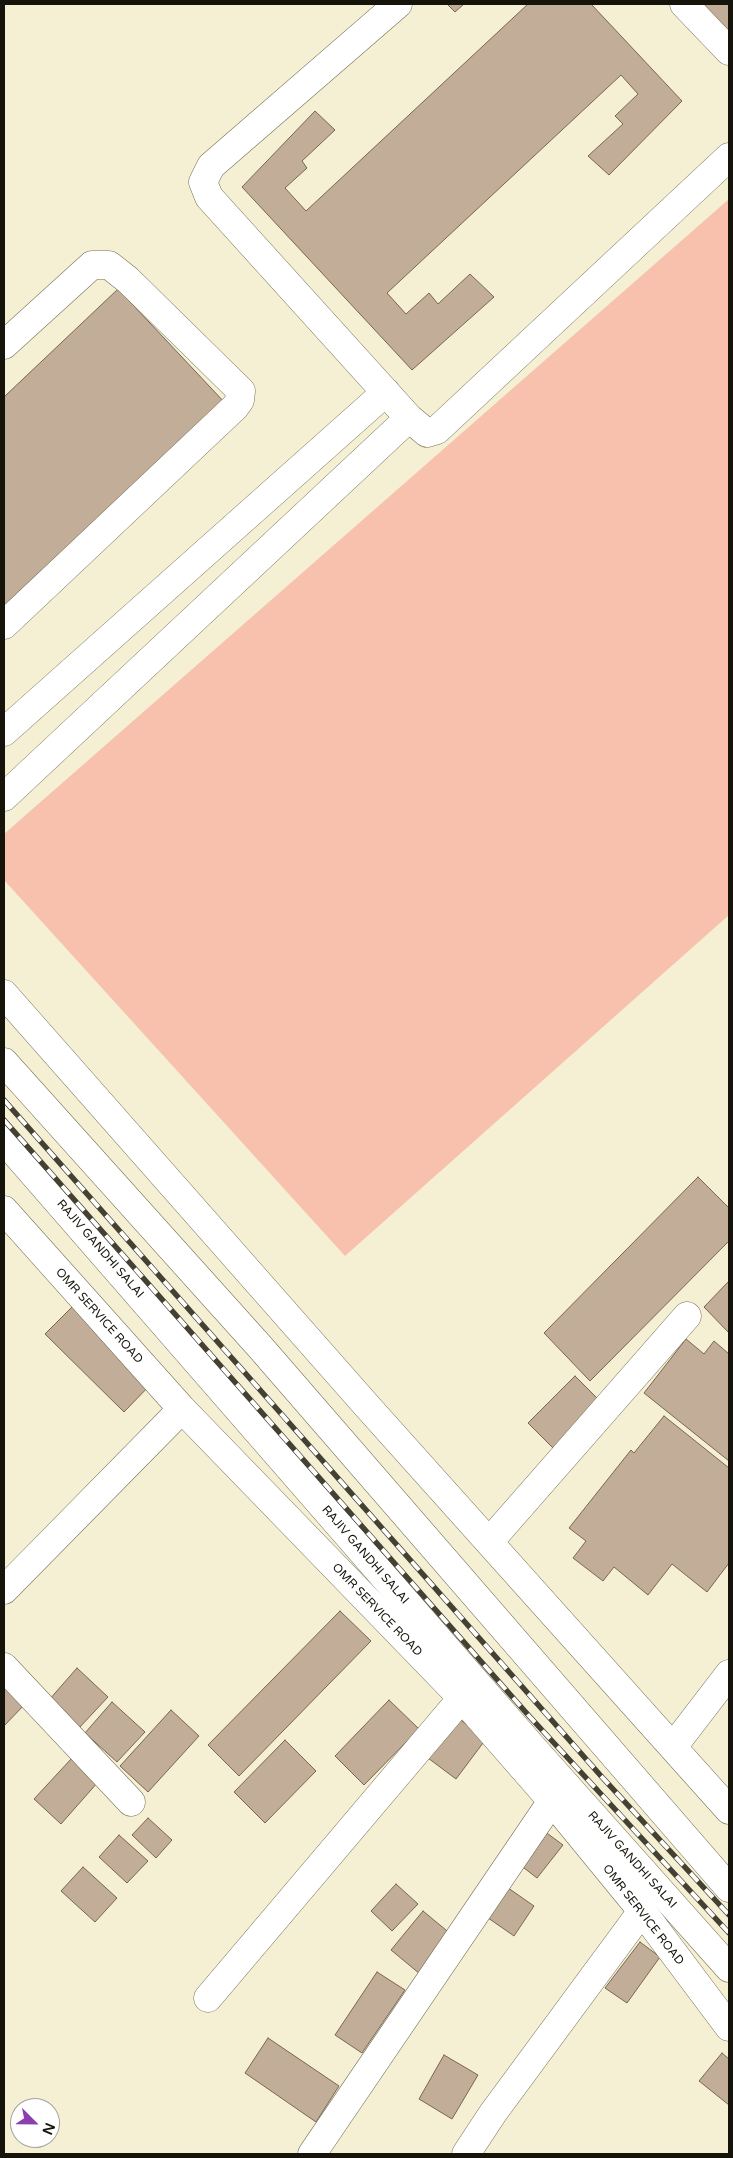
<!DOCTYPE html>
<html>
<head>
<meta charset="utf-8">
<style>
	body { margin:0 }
	#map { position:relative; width:733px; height:2158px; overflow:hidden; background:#f5f0d3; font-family:"Varela Round",sans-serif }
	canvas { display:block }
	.frame { position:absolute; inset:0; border:5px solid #16140a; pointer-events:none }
	.north { position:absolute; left:10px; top:2098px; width:50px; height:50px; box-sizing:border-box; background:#fff; border:1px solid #a2a19d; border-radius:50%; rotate:113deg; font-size:14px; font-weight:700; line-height:20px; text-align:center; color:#16140a }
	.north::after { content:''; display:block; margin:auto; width:18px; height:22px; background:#8a3eaf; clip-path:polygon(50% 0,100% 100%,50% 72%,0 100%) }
</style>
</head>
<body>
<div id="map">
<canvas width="733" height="2158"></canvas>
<div class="frame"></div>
<div class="north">N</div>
</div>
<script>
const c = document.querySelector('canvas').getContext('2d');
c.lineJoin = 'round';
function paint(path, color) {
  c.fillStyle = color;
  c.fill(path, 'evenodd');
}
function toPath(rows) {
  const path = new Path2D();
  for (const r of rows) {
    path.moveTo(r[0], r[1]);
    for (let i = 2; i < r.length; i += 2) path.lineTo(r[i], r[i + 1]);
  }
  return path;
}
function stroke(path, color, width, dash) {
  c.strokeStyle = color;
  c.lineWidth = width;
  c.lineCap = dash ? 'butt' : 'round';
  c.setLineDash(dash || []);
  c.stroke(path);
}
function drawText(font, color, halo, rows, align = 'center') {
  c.font = font + ' "Varela Round",sans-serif';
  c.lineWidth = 4;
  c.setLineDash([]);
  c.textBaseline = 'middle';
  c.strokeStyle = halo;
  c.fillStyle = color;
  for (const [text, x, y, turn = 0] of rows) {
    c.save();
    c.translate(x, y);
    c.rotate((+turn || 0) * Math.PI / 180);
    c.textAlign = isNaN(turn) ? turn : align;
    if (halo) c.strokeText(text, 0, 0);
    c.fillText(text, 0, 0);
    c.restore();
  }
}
paint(toPath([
	[729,199,729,915,345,1256,4,880,4,834]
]), '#f7c1ad');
const building = toPath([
	[447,4,464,4,455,12,447,4],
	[528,4,591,4,682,101,609,175,588,156,623,124,615,116,638,94,621,75,387,293,406,314,429,293,438,304,470,274,494,297,412,370,242,187,315,111,335,130,302,161,307,168,285,188,306,211,528,4],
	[696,4,729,4,729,39,696,4],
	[118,289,226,404,4,614,4,397,118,289],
	[698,1177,729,1208,729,1241,590,1381,544,1333,698,1177],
	[729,1281,729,1333,704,1307,729,1281],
	[75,1304,154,1381,124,1412,45,1334,75,1304],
	[686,1339,704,1354,714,1341,729,1354,729,1461,644,1393,686,1339],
	[575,1376,600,1401,553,1448,528,1423,575,1376],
	[664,1416,729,1468,729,1563,707,1592,672,1564,648,1595,614,1567,603,1581,573,1558,586,1541,569,1528,631,1450,634,1453,664,1416],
	[340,1611,371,1641,239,1776,208,1745,340,1611],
	[77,1668,108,1697,79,1728,49,1700,77,1668],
	[4,1684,25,1704,4,1726,4,1684],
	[389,1700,419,1729,364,1785,335,1756,389,1700],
	[112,1702,145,1732,117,1762,85,1733,112,1702],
	[171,1710,199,1736,148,1792,120,1766,171,1710],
	[458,1718,486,1739,456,1779,428,1758,458,1718],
	[285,1740,316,1771,265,1823,234,1792,285,1740],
	[72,1758,98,1782,61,1824,34,1799,72,1758],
	[148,1818,172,1840,156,1858,132,1835,148,1818],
	[540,1828,563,1845,537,1878,515,1861,540,1828],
	[119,1835,148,1861,127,1883,99,1857,119,1835],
	[83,1867,117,1898,95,1922,61,1891,83,1867],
	[501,1883,534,1906,514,1936,481,1913,501,1883],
	[396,1884,418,1904,392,1931,371,1911,396,1884],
	[423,1911,452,1935,420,1974,391,1950,423,1911],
	[640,1942,660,1957,627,2003,605,1988,640,1942],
	[377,1972,405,1990,362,2053,335,2035,377,1972],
	[268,2038,339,2086,316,2122,245,2073,268,2038],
	[722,2053,729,2059,729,2105,699,2081,722,2053],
	[444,2055,478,2075,452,2119,419,2099,444,2055]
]);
paint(building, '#c2ae98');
stroke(building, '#776551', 1);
const minor = toPath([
	[398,4,211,166,203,182,209,197,409,418,427,433,437,430,729,157],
	[684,4,729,51],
	[4,345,92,265,109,265,128,280,241,391,240,400,235,407,4,625],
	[4,732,386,392],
	[4,797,409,418],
	[4,994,367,1406,729,1810],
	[4,1210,182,1409,462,1698,552,1801,642,1911,729,2027],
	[489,1542,687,1316],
	[4,1590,182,1409],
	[4,1667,131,1802],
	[673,1747,729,1674],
	[208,1998,462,1698],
	[312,2154,552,1801],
	[466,2154,493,2113,642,1911]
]);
const major = toPath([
	[4,1062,261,1348,729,1888],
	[4,1140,533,1748,729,1968]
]);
stroke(minor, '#746f56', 29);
stroke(major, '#746f56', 29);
stroke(minor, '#fff', 28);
stroke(major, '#fff', 28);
const rail = toPath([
	[4,1100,601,1776,729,1915],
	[4,1120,530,1717,729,1933]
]);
stroke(rail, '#444133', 5.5);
stroke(rail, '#fff', 4, [11]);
drawText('12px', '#16140a', '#fff', [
	["RAJIV GANDHI SALAI",100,1249,49],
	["OMR SERVICE ROAD",99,1316,48],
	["RAJIV GANDHI SALAI",365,1555,49],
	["OMR SERVICE ROAD",377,1610,46],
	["RAJIV GANDHI SALAI",632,1860,48],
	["OMR SERVICE ROAD",643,1915,52]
]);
</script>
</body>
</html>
